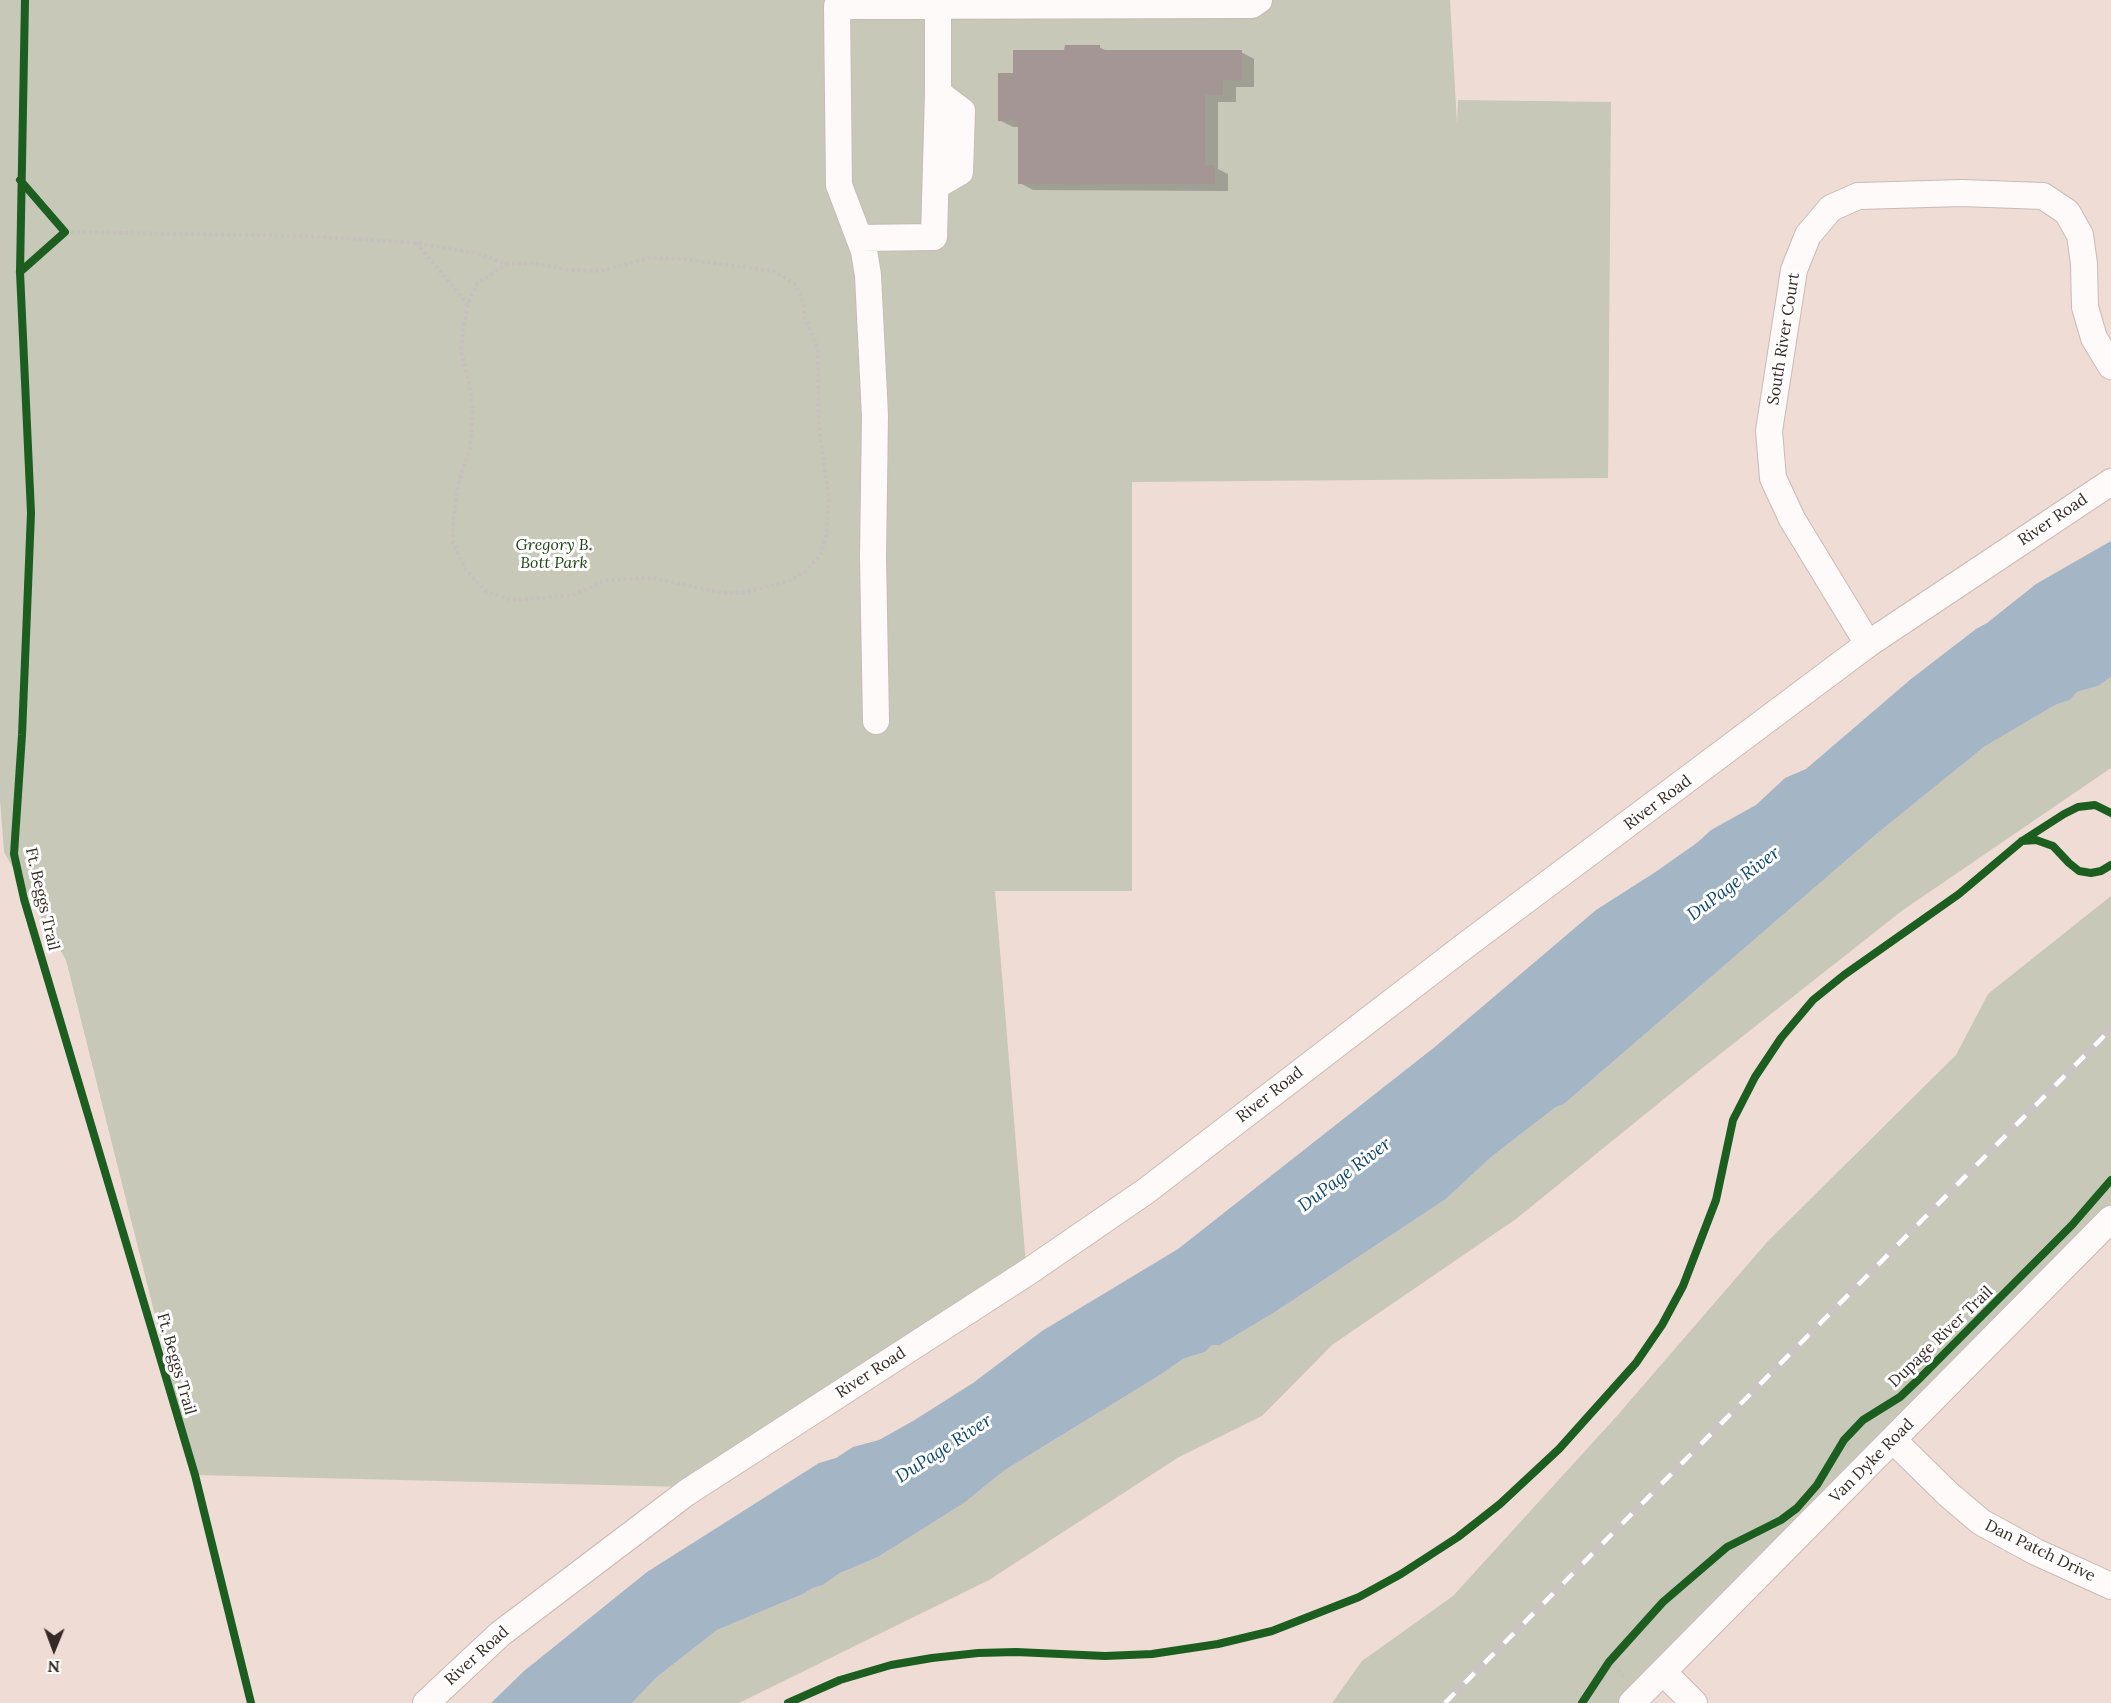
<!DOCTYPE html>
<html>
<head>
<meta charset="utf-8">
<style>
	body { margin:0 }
	#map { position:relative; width:2111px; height:1703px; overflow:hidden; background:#efdcd5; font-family:Lora,serif }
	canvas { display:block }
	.north { position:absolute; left:24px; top:1619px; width:60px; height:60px; -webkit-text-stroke:4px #fff; paint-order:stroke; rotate:181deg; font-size:16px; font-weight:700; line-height:24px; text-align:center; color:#372a25 }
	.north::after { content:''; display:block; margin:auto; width:21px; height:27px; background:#372a25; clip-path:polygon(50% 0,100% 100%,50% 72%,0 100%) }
</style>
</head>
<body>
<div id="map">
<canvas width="2111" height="1703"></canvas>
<div class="north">N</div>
</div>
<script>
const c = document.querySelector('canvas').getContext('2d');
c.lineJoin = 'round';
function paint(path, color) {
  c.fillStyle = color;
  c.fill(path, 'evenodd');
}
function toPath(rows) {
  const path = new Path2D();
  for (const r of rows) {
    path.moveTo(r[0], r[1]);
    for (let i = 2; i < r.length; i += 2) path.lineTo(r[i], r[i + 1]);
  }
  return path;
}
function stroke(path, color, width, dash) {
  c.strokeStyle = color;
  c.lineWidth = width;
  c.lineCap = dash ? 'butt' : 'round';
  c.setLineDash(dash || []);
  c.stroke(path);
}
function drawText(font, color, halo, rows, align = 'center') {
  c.font = font + ' Lora,serif';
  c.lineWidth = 6;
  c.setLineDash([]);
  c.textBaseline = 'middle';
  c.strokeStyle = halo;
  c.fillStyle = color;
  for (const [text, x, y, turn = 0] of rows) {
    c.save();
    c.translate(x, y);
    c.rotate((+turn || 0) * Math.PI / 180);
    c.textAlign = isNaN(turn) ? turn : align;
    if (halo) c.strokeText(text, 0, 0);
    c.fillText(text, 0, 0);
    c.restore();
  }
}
paint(toPath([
	[0,0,1450,0,1457,124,1458,100,1611,102,1608,478,1132,482,1132,891,995,891,1026,1265,687,1487,195,1475,66,960,4,852,0,799],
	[2111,677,2111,768,1903,910,1691,1077,1516,1219,1332,1345,1262,1416,1179,1457,989,1580,739,1703,632,1703,657,1677,717,1630,803,1594,813,1588,823,1585,840,1573,878,1557,964,1503,1005,1470,1160,1375,1183,1359,1205,1352,1212,1345,1220,1345,1275,1312,1446,1199,1490,1158,1556,1107,1564,1104,1879,832,1984,747,2055,705,2070,700,2077,692,2098,686],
	[2111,896,2111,1204,1618,1703,1332,1703,1362,1661,1453,1596,1616,1417,1768,1241,1956,1055,1988,994]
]), '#c7c8b8');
paint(toPath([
	[2111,541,2111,677,2098,686,2077,692,2070,700,2055,705,1984,747,1879,832,1564,1104,1556,1107,1490,1158,1446,1199,1275,1312,1220,1345,1212,1345,1205,1352,1183,1359,1160,1375,1005,1470,964,1503,878,1557,840,1573,823,1585,813,1588,803,1594,717,1630,657,1677,632,1703,491,1703,524,1671,647,1572,819,1463,836,1458,853,1447,879,1440,913,1421,973,1383,1042,1331,1178,1249,1436,1046,1596,910,1657,871,1698,842,1711,830,1756,805,1785,778,1806,769,1911,679,1976,629,1987,623,2036,584]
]), '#a4b6c6');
paint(toPath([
	[1099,47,1107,51,1241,52,1254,59,1254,87,1236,87,1236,102,1218,102,1218,169,1228,174,1228,191,1033,190,1020,183,1020,127,1013,127,999,120,1014,75,1066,52]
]), '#0003');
paint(toPath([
	[1065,45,1100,45,1100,50,1242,50,1242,81,1223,80,1223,95,1205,95,1205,165,1215,165,1215,184,1018,184,1018,121,998,121,998,73,1013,73,1013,50,1064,50]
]), '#a59696');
const minor = toPath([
	[839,0,837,8,839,185,864,251,868,275,875,416,873,557,876,721],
	[837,6,1252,5,1259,0],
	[936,186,960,172,962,111,938,93],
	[859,238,934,237,938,93,938,6],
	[1868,644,1792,519,1773,478,1769,431,1794,270,1808,235,1831,208,1858,196,1962,193,2043,196,2067,212,2080,235,2084,264,2085,307,2094,338,2111,366],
	[1893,1440,1948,1494,1981,1522,2036,1552,2111,1586],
	[1663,1672,1694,1703],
	[426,1703,500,1634,686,1493,1028,1272,1146,1191,1466,945,1868,644,2111,482],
	[1632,1703,2111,1219]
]);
stroke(minor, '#cabbb6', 28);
stroke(toPath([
	[65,232,307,236,415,243,476,253,507,264,532,263,570,270,601,271,649,258,682,259,774,271,796,285,803,303,805,319,818,348,819,427,829,498,826,536,821,554,805,572,789,581,742,593,724,593,652,578,607,580,573,595,512,600,485,591,466,570,453,543,453,521,458,485,470,447,473,412,469,383,461,351,463,331,468,304,477,284,507,264],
	[416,243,468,304],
	[1844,1440,1853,1449],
	[1609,1662,1625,1678]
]), '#c7c0be', 4, [3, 3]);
stroke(minor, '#fdfaf9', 26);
const rail = toPath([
	[1445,1703,2111,1029]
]);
stroke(rail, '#cac5c3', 7);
stroke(rail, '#fff', 4.5, [14]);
stroke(toPath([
	[25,0,20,272,31,513,22,735,14,854,24,899,195,1475,251,1703],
	[20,272,65,232,20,180],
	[2022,841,2036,840,2053,846,2069,863,2079,871,2091,873,2101,871,2111,865],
	[788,1703,840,1680,891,1665,932,1658,978,1653,1016,1652,1105,1656,1152,1654,1218,1644,1272,1631,1359,1597,1401,1574,1458,1537,1500,1504,1559,1449,1636,1363,1662,1325,1683,1286,1716,1200,1733,1120,1755,1077,1781,1038,1813,1000,1844,975,1959,894,2022,841,2064,814,2078,807,2095,805,2111,813],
	[1582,1703,1609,1662,1663,1602,1727,1547,1781,1520,1797,1508,1817,1485,1844,1440,1863,1420,1900,1397,1921,1377,2072,1225,2111,1180]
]), '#1b5e20', 8);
drawText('16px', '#372a25', '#fff', [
	["South River Court",1784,339,-81],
	["River Road",2053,520,-34],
	["River Road",1658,803,-37],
	["Ft. Beggs Trail",42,899,77],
	["River Road",1270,1095,-38],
	["Dupage River Trail",1941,1337,-44],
	["Ft. Beggs Trail",176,1364,74],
	["River Road",871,1373,-33],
	["Van Dyke Road",1872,1461,-45],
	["Dan Patch Drive",2040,1551,26],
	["River Road",477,1656,-42]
]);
drawText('italic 16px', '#204213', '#fff', [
	["Gregory B.",554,545],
	["Bott Park",554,563]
]);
drawText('italic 18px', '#0f466b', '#fff', [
	["DuPage River",1734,884,-37],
	["DuPage River",1345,1175,-37],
	["DuPage River",944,1449,-33]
]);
</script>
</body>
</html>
